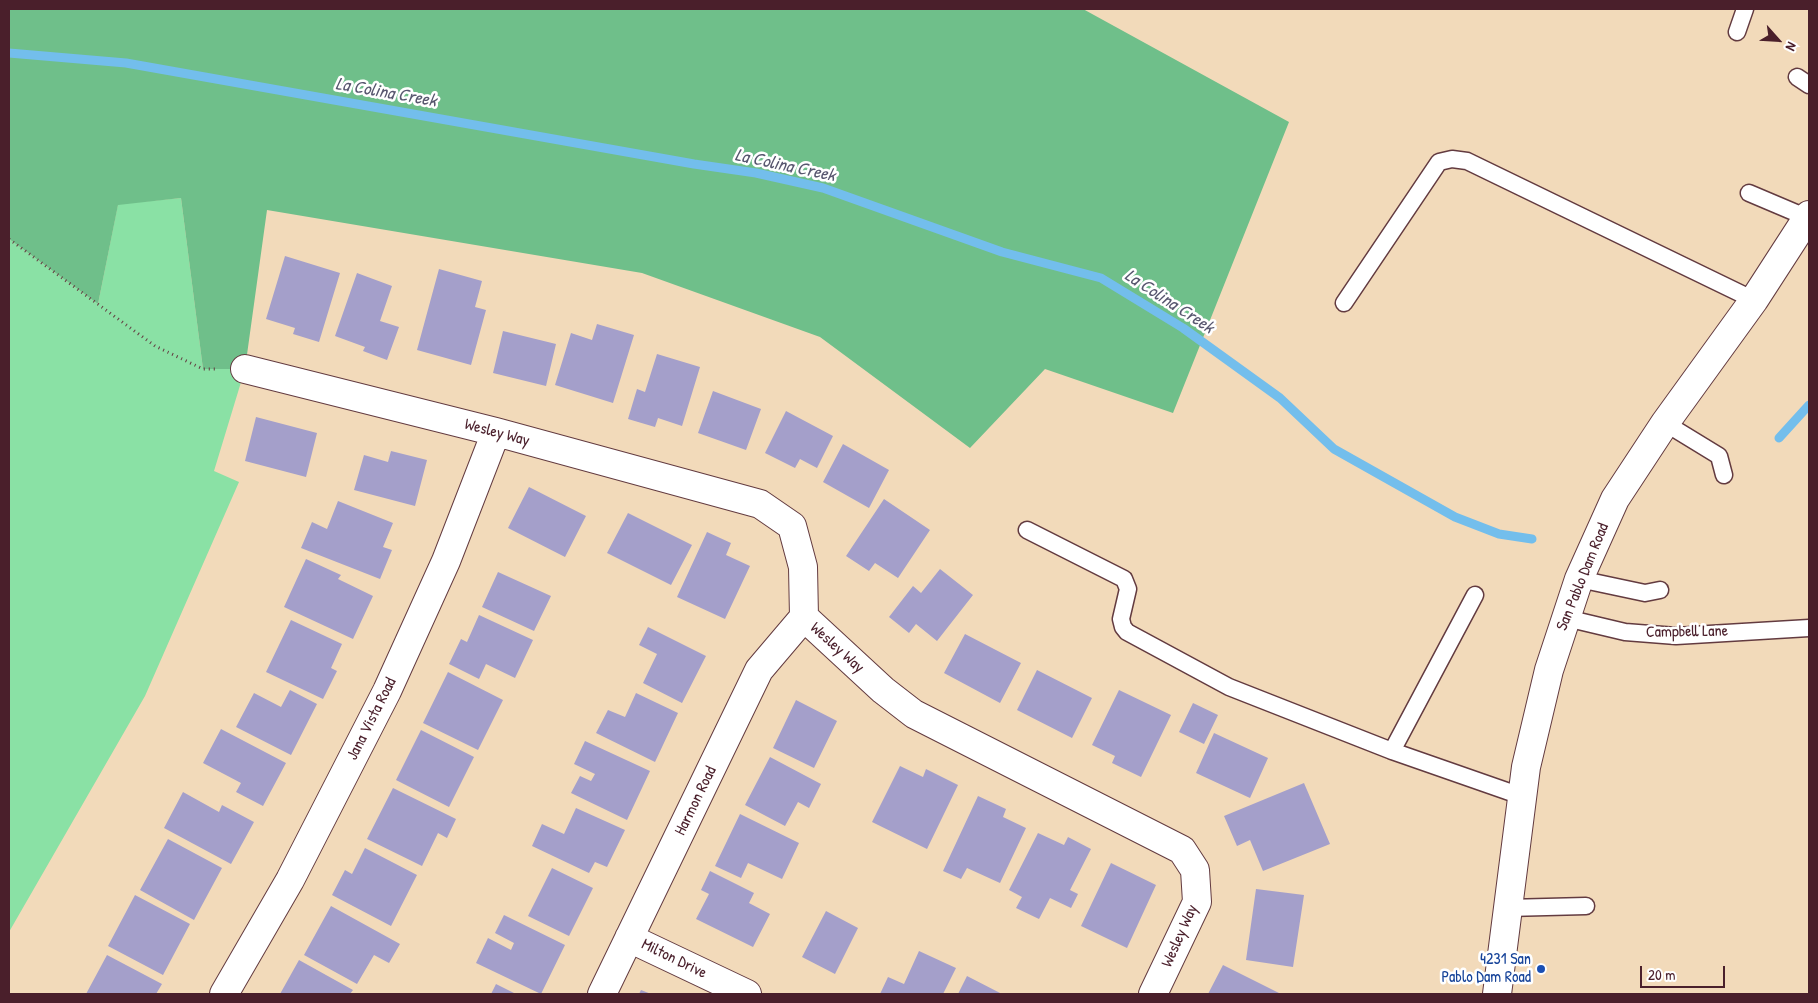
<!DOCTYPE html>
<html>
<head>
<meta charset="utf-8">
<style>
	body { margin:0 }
	#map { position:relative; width:1818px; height:1003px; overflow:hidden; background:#f2daba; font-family:"Patrick Hand",sans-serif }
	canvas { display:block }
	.frame { position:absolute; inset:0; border:10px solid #4a1f2b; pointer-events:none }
	.north { position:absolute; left:1753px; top:15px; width:50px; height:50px; -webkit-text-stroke:4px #fff; paint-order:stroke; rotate:116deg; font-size:14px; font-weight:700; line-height:20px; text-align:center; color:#4a1f2b }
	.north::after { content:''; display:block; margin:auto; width:18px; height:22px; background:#4a1f2b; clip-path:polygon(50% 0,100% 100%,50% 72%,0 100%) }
	.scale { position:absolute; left:1640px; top:966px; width:85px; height:22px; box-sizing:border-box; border:2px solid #4a1f2b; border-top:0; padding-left:6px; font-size:15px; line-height:18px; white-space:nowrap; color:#4a1f2b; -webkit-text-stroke:4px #fff; paint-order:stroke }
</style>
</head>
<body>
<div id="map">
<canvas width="1818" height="1003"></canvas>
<div class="frame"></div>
<div class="north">N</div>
<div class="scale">20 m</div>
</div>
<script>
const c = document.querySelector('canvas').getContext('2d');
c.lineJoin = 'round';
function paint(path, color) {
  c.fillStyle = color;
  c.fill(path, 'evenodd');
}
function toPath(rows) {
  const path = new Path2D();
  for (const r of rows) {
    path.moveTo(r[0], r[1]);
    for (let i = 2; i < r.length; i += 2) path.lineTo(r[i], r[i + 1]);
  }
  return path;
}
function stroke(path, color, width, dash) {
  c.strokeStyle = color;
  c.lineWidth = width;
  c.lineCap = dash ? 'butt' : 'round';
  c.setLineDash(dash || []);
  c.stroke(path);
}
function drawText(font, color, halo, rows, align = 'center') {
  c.font = font + ' "Patrick Hand",sans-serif';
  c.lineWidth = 5;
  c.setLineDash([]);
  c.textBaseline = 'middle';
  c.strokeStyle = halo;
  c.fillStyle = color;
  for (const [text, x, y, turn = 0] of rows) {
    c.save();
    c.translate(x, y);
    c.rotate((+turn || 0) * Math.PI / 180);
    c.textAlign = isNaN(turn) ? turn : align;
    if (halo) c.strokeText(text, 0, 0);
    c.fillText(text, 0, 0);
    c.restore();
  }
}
paint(toPath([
	[181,198,203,369,245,369,214,471,239,482,145,696,9,932,9,239,98,304,118,204]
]), '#8ae1a5');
paint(toPath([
	[9,9,1083,9,1289,122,1173,413,1045,369,970,448,820,337,642,273,267,210,245,369,203,369,181,198,118,205,98,304,9,239]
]), '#6fbf8a');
stroke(toPath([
	[9,53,126,63,694,164,756,173,823,188,1002,252,1101,278,1183,328,1280,398,1334,449,1455,517,1499,534,1532,539],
	[1779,438,1809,405]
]), '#73beec', 9);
paint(toPath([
	[285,256,340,273,319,342,293,334,295,328,266,319],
	[439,269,482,281,475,307,486,310,471,365,417,350],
	[357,273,392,286,380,321,399,327,387,360,363,351,365,347,335,336],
	[597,324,634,335,613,403,555,385,571,333,592,340],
	[503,331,556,344,546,386,493,373],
	[657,354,700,367,682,426,658,418,655,427,628,419,637,389,645,392],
	[713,391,761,409,746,450,698,433],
	[786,411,833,436,817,468,800,459,795,468,765,453],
	[256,417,317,433,306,477,245,461],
	[843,444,889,470,869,508,823,482],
	[391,451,427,460,415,506,354,490,364,455,388,462],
	[529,487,586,516,565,557,508,528],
	[884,499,930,530,898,578,875,563,869,571,846,556],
	[338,501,393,523,383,547,392,550,380,579,301,548,312,522,327,529],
	[628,513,692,545,671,585,607,553],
	[707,532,731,543,726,555,750,566,725,619,677,597],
	[306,559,341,575,338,579,373,596,353,639,284,607],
	[940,569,973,595,937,641,916,624,909,633,889,617,913,586,921,593],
	[498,572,551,596,534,631,482,607],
	[479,615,533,640,515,678,486,664,479,679,449,664,461,639,467,642],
	[291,620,342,644,331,668,337,671,323,699,266,672],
	[648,627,706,656,682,703,643,683,657,654,639,645],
	[965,634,1021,663,1000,703,944,673],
	[1037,670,1092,698,1072,738,1017,710],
	[448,672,503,700,478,750,423,723],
	[290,690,317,704,291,755,236,727,254,693,281,707],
	[1119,690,1171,715,1141,777,1112,763,1115,756,1092,745],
	[636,693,678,713,655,762,596,733,608,710,625,717],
	[796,700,837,721,814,768,773,748],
	[1193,703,1218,715,1204,744,1179,732],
	[221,729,286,763,263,806,236,792,241,783,203,763],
	[421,730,474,757,449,807,396,780],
	[1214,733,1268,758,1250,798,1196,773],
	[585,741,650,771,627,820,571,793,580,776,591,781,595,774,574,764],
	[770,757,821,784,809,808,798,802,785,826,745,805],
	[900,766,923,777,926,769,958,785,927,849,872,822],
	[1304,783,1330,844,1263,871,1250,840,1237,846,1224,816],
	[393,788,456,819,447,838,438,833,422,866,367,839],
	[183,792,219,812,222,805,254,822,231,864,164,828],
	[978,796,1006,809,1003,817,1026,828,1000,883,967,868,961,879,943,871],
	[576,808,625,830,607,867,595,862,589,873,532,846,542,824,564,834],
	[740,814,799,843,782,879,748,863,741,878,715,866],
	[1038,833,1064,845,1068,837,1091,849,1070,890,1078,894,1071,908,1050,898,1039,919,1016,908,1022,897,1009,890],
	[168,839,222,868,194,920,140,890],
	[365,848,417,875,391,926,332,895,345,870,352,874],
	[1111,863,1156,885,1127,948,1081,926],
	[552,868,593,888,569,936,528,916],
	[710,871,754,893,749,903,770,914,753,947,696,919,709,894,701,890],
	[1256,889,1304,895,1293,967,1246,960],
	[135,895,190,924,163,975,108,946],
	[331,906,400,944,389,963,374,955,357,984,304,955],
	[826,911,858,928,835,974,802,957],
	[504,915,565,945,541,994,476,963,488,938,511,950,514,943,495,933],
	[919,951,956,968,943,994,880,994,888,977,904,984],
	[107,955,162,984,156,994,86,994],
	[299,960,353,990,350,994,280,994],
	[1223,965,1281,994,1208,994],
	[967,976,1002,994,958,994],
	[496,984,516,994,491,994],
	[641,990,651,994,639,994]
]), '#a49fca');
const lane = toPath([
	[1737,32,1745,9],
	[1797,77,1809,85],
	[1749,193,1808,218],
	[1344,303,1439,162,1452,159,1467,161,1754,300],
	[1665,423,1719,456,1724,475],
	[1027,530,1124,579,1128,589,1121,619,1123,627,1127,632,1229,687,1392,751],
	[1579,579,1645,593,1660,590],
	[1475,595,1392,751,1521,796],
	[1566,618,1625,632,1676,636,1809,628],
	[1507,908,1586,906]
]);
const street = toPath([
	[245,369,496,432,760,504,792,526,803,567,804,617,883,690,914,714,1182,850,1195,870,1197,902,1153,994],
	[629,938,747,994],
	[224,994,290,880,387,691,446,561,496,432],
	[602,994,759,670,804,617]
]);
const primary = toPath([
	[1497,994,1526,767,1549,670,1579,579,1615,499,1665,423,1754,300,1809,215]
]);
stroke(lane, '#633b40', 19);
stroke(street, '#633b40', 30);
stroke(primary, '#633b40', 30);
stroke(toPath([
	[9,239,155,346,203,369,218,369]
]), '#633b40', 3, [1, 4]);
stroke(lane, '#fff', 16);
stroke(street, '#fff', 28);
stroke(primary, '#fff', 28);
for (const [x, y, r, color] of [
	[1541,969,5,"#1a4fb4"]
]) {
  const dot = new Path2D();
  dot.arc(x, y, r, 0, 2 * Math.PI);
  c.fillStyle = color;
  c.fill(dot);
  stroke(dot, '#fff', 2);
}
drawText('16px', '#4a1f2b', '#fff', [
	["Wesley Way",497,433,15],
	["San Pablo Dam Road",1583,577,-68],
	["Campbell Lane",1687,632,-1],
	["Wesley Way",837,648,42],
	["Jana Vista Road",372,719,-63],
	["Harmon Road",696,801,-64],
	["Wesley Way",1180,936,-66],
	["Milton Drive",674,959,26]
]);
drawText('16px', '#164399', '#fff', [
	["4231 San",1531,960],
	["Pablo Dam Road",1531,978]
], 'right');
drawText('italic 18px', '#58576f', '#fff', [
	["La Colina Creek",386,93,10],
	["La Colina Creek",785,166,12],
	["La Colina Creek",1169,302,33]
]);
</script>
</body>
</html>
